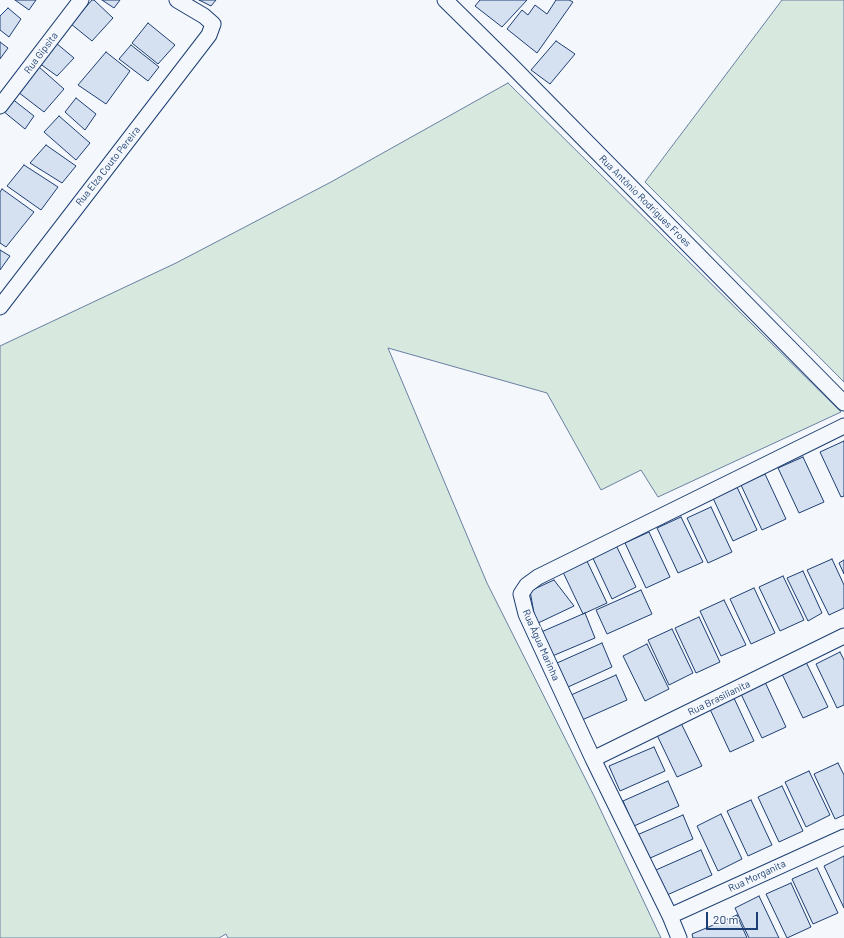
<!DOCTYPE html>
<html>
<head>
<meta charset="utf-8">
<style>
	body { margin:0 }
	#map { position:relative; width:844px; height:938px; overflow:hidden; background:#f4f7fb; font-family:Barlow,sans-serif }
	canvas { display:block }
	.scale { position:absolute; left:706px; top:912px; width:52px; height:18px; box-sizing:border-box; border:2px solid #1d3f73; border-top:0; padding-left:5px; font-size:12px; line-height:14px; white-space:nowrap; color:#1d3f73; -webkit-text-stroke:3px #f4f7fb; paint-order:stroke }
</style>
</head>
<body>
<div id="map">
<canvas width="844" height="938"></canvas>
<div class="scale">20 m</div>
</div>
<script>
const c = document.querySelector('canvas').getContext('2d');
c.lineJoin = 'round';
function paint(path, color) {
  c.fillStyle = color;
  c.fill(path, 'evenodd');
}
function toPath(rows) {
  const path = new Path2D();
  for (const r of rows) {
    path.moveTo(r[0], r[1]);
    for (let i = 2; i < r.length; i += 2) path.lineTo(r[i], r[i + 1]);
  }
  return path;
}
function stroke(path, color, width, dash) {
  c.strokeStyle = color;
  c.lineWidth = width;
  c.lineCap = dash ? 'butt' : 'round';
  c.setLineDash(dash || []);
  c.stroke(path);
}
function drawText(font, color, halo, rows, align = 'center') {
  c.font = font + ' Barlow,sans-serif';
  c.lineWidth = 3;
  c.setLineDash([]);
  c.textBaseline = 'middle';
  c.strokeStyle = halo;
  c.fillStyle = color;
  for (const [text, x, y, turn = 0] of rows) {
    c.save();
    c.translate(x, y);
    c.rotate((+turn || 0) * Math.PI / 180);
    c.textAlign = isNaN(turn) ? turn : align;
    if (halo) c.strokeText(text, 0, 0);
    c.fillText(text, 0, 0);
    c.restore();
  }
}
const green = toPath([
	[782,0,844,0,844,382,645,182,782,0],
	[508,83,841,412,658,497,641,470,601,490,547,393,388,348,487,583,594,796,661,938,228,938,226,934,219,938,0,938,0,346,176,263,331,182,508,83]
]);
paint(green, '#d7e8df');
stroke(green, '#687fa3', 1);
const building = toPath([
	[15,0,36,0,29,10,15,0],
	[92,0,94,0,113,18,92,41,71,24,92,0],
	[102,0,120,0,114,8,102,0],
	[199,0,216,0,211,6,199,0],
	[480,0,527,0,502,27,475,6,480,0],
	[556,0,569,0,573,2,537,53,507,29,522,10,528,15,535,5,547,14,556,0],
	[8,8,21,19,9,37,0,30,0,16,8,8],
	[148,23,175,45,158,64,132,43,148,23],
	[556,41,575,54,550,84,531,70,556,41],
	[0,42,8,48,0,59,0,42],
	[56,43,74,58,57,76,39,63,56,43],
	[131,45,159,67,148,81,119,59,131,45],
	[106,52,130,71,106,104,78,85,106,52],
	[39,67,64,89,44,112,18,92,39,67],
	[11,98,34,116,25,129,3,111,11,98],
	[76,98,96,114,85,130,65,112,76,98],
	[59,116,90,143,76,160,44,132,59,116],
	[46,145,76,166,62,183,30,163,46,145],
	[24,165,58,187,41,210,7,186,24,165],
	[2,189,34,212,6,247,0,243,0,192,2,189],
	[0,250,10,256,0,270,0,250],
	[844,441,844,496,841,497,820,452,844,441],
	[803,457,824,502,799,513,778,468,803,457],
	[765,474,786,519,762,530,741,485,765,474],
	[736,485,757,530,733,541,712,496,736,485],
	[711,507,732,552,708,563,687,518,711,507],
	[681,517,703,562,678,573,657,528,681,517],
	[649,532,670,577,646,588,625,543,649,532],
	[615,543,636,587,612,599,591,554,615,543],
	[586,559,607,603,583,614,562,570,586,559],
	[832,559,844,585,844,608,829,615,807,570,832,559],
	[844,560,844,574,839,563,844,560],
	[803,571,822,613,808,621,787,578,803,571],
	[783,576,804,620,780,631,759,587,783,576],
	[554,580,574,606,536,624,530,591,554,580],
	[754,588,775,633,751,644,730,599,754,588],
	[641,590,652,614,607,634,596,610,641,590],
	[724,600,746,645,721,656,700,611,724,600],
	[585,613,595,638,550,657,539,633,585,613],
	[699,617,720,662,696,673,675,628,699,617],
	[672,629,693,673,669,685,648,640,672,629],
	[602,643,612,667,568,687,557,663,602,643],
	[647,644,669,689,645,701,623,656,647,644],
	[840,652,844,660,844,705,837,708,816,664,840,652],
	[806,662,828,707,803,718,782,674,806,662],
	[616,675,627,700,582,720,571,695,616,675],
	[765,682,786,727,762,738,741,694,765,682],
	[733,696,754,741,730,752,709,707,733,696],
	[680,721,702,766,677,777,656,733,680,721],
	[654,747,665,771,620,791,609,766,654,747],
	[838,763,844,775,844,815,835,819,814,774,838,763],
	[809,771,830,815,806,827,785,782,809,771],
	[668,781,679,806,634,826,623,801,668,781],
	[782,786,803,831,779,842,758,797,782,786],
	[751,800,772,845,748,856,727,811,751,800],
	[721,814,742,859,718,871,697,826,721,814],
	[683,815,693,839,648,859,637,835,683,815],
	[701,850,712,875,667,895,656,870,701,850],
	[844,856,844,908,824,866,844,856],
	[817,868,838,913,813,924,792,879,817,868],
	[791,883,811,927,787,938,766,894,791,883],
	[759,896,779,938,749,938,735,908,759,896],
	[737,915,747,938,693,938,692,934,737,915]
]);
paint(building, '#d5e0f0');
stroke(building, '#1d3f73', 1);
const street = toPath([
	[445,0,511,65,844,403],
	[0,106,81,0],
	[0,307,209,35,213,24,204,16,177,0],
	[593,759,844,636],
	[670,916,844,837],
	[679,938,670,916,593,759,526,614,521,594,527,585,538,577,844,426]
]);
stroke(street, '#1d3f73', 17);
stroke(street, '#f4f7fb', 15);
drawText('10px', '#1d3f73', '#f4f7fb', [
	["Rua Gipsita",41,53,-53],
	["Rua Elza Couto Pereira",108,166,-52],
	["Rua Antônio Rodrigues Froes",645,201,45],
	["Rua Água Marinha",541,645,66],
	["Rua Brasilianita",719,698,-26],
	["Rua Morganita",757,876,-25]
]);
</script>
</body>
</html>
